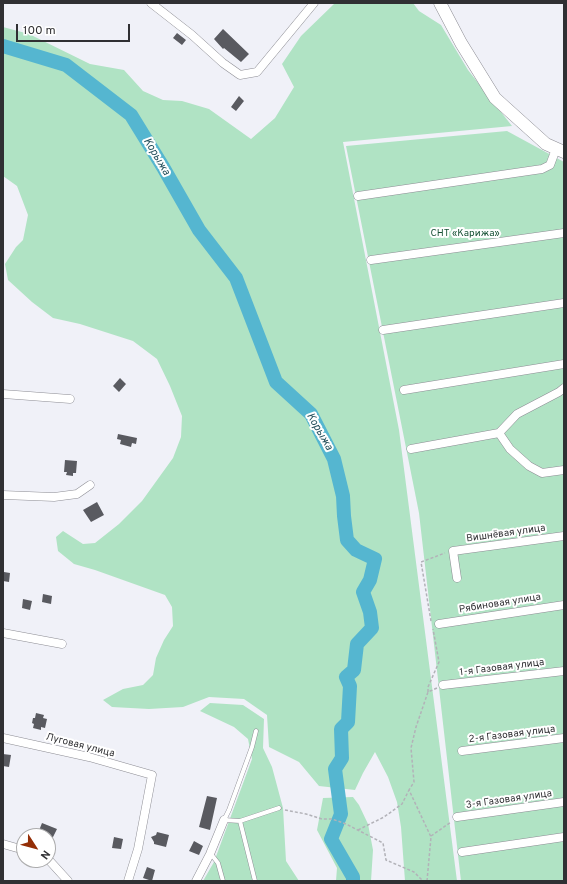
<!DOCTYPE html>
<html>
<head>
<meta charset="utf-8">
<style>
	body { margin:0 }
	#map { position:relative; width:567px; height:884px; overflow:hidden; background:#f0f1f8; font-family:Overpass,sans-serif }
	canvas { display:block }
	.frame { position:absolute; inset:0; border:4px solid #303033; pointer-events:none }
	.north { position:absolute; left:16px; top:828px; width:40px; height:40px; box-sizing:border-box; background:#fff; border:1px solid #acacad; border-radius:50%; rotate:126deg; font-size:11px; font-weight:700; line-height:16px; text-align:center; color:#303033 }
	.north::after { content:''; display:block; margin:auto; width:14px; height:18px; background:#942e06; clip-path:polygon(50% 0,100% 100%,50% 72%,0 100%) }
	.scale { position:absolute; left:16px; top:24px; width:114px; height:18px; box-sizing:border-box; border:2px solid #303033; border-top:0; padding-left:5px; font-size:12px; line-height:14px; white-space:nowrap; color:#303033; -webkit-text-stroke:3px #fff; paint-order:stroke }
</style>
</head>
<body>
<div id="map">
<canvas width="567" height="884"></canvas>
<div class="frame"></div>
<div class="north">N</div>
<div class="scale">100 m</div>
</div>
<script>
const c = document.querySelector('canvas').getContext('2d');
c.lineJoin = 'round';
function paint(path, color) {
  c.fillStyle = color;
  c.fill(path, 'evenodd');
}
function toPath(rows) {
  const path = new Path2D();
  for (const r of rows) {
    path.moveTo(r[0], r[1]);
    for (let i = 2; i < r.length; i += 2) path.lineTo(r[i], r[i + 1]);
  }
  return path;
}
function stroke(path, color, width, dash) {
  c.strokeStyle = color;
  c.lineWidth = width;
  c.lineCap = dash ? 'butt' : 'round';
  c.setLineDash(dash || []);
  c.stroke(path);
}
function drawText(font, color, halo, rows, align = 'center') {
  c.font = font + ' Overpass,sans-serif';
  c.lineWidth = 4;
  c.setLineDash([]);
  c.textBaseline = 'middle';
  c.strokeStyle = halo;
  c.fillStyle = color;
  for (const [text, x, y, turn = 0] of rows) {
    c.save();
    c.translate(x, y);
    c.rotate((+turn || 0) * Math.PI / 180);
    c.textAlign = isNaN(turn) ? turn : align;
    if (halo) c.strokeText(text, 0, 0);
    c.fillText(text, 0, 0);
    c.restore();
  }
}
paint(toPath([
	[335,3,413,3,419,11,441,25,468,70,512,126,343,142,399,430,457,881,405,881,401,827,397,802,388,777,375,752,363,773,355,790,319,786,299,762,269,747,267,715,244,699,209,697,183,707,149,709,112,707,103,700,123,689,143,685,153,675,156,658,164,640,173,626,172,607,165,595,95,570,74,564,58,551,56,537,63,531,83,544,95,543,119,524,142,501,173,458,181,437,182,416,170,386,157,359,133,341,80,324,53,318,32,302,8,280,5,264,16,247,23,240,28,215,17,186,3,176,3,27,29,34,90,64,124,70,143,91,163,100,182,101,209,109,251,139,275,118,294,87,282,64,301,36],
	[507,131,564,162,564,881,461,881,419,513,346,146],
	[210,703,243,705,264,719,263,748,272,767,283,808,286,861,299,881,203,881,214,862,252,759,248,739,234,727,200,711],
	[353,797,359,805,368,824,373,850,371,881,336,881,337,868,317,830,323,798]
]), '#b0e3c4');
stroke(toPath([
	[3,46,66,65,131,115,163,167,199,230,236,278,276,382,311,414,334,459,343,496,344,516,347,540,356,550,375,559,370,580,363,592,370,612,372,628,357,644,354,670,346,677,350,686,348,722,341,729,342,758,335,769,341,814,331,839,353,877,353,881]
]), '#55b6d0', 14);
paint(toPath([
	[223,29,249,54,241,62,224,48,223,49,214,39],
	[177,33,186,40,182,45,173,38],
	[239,96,244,101,236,111,231,107],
	[120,378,126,384,119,392,113,386],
	[118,434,137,438,136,444,132,443,131,447,120,444,121,440,117,439],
	[65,460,77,461,76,473,73,473,73,476,66,475,67,472,64,472],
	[97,502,104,515,91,522,83,510],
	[4,572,10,573,9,582,3,581],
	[43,594,52,596,51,604,42,602],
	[23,599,32,601,30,610,22,608],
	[36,713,44,715,43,718,47,719,45,728,41,727,41,730,33,728,34,724,32,723,33,718,35,718],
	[3,754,11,755,9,767,3,766],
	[207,796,217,798,210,830,199,827],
	[42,823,57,829,52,839,38,833],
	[157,832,169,835,166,847,154,844,154,842,151,837,156,835],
	[114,837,123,839,121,849,112,848],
	[194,841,203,846,199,855,189,851],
	[147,867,155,870,152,881,143,878]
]), '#595a60');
const lane = toPath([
	[240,821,279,808],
	[211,854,218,863,223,881],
	[255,881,240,821,224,820,229,810,252,747,256,731]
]);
const street = toPath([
	[151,3,192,35,223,63,240,75,257,72,314,3],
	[358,196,542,169,550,165,556,149],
	[371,260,564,233],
	[383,330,564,303],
	[404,390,564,364],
	[3,394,70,399],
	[499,433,510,449,529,466,542,473,564,470],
	[411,449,499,433,517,414,559,392,564,388],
	[3,495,54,497,77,494,90,485],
	[457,578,453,551,564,536],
	[439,624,564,605],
	[3,633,62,644],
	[443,685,564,671],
	[3,738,89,757,152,775,138,849,128,881],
	[462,751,564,738],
	[457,817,564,802],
	[3,844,24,850],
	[462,852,564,837],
	[48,859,68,881],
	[196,881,210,854,224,820]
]);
const secondary = toPath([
	[440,3,461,43,495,98,546,144,564,152]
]);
stroke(lane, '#8d8d94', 5);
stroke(street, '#8d8d94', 9);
stroke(secondary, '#8d8d94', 13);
stroke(toPath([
	[431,621,421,562,445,553],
	[428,692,428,687,439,662,433,629],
	[285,810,306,814,322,819,332,819,346,824,383,843,386,860,414,872,423,881],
	[358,830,384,817,402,804,409,790],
	[431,836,451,822],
	[427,881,431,837,409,790,414,782,411,748,416,727,428,692,437,688]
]), '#b2b2b8', 1.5, [3, 2]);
stroke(lane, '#fff', 4);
stroke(street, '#fff', 8);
stroke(secondary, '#fff', 12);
drawText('10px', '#185236', '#fff', [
	["СНТ «Карижа»",465,234]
]);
drawText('10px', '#303033', '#fff', [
	["Вишнёвая улица",506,534,-8],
	["Рябиновая улица",500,604,-9],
	["1-я Газовая улица",502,668,-7],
	["2-я Газовая улица",512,735,-7],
	["Луговая улица",80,746,14],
	["3-я Газовая улица",509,800,-8]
]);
drawText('italic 11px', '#27515d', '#fff', [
	["Корыжа",156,157,59],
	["Корыжа",319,432,60]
]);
</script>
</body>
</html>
